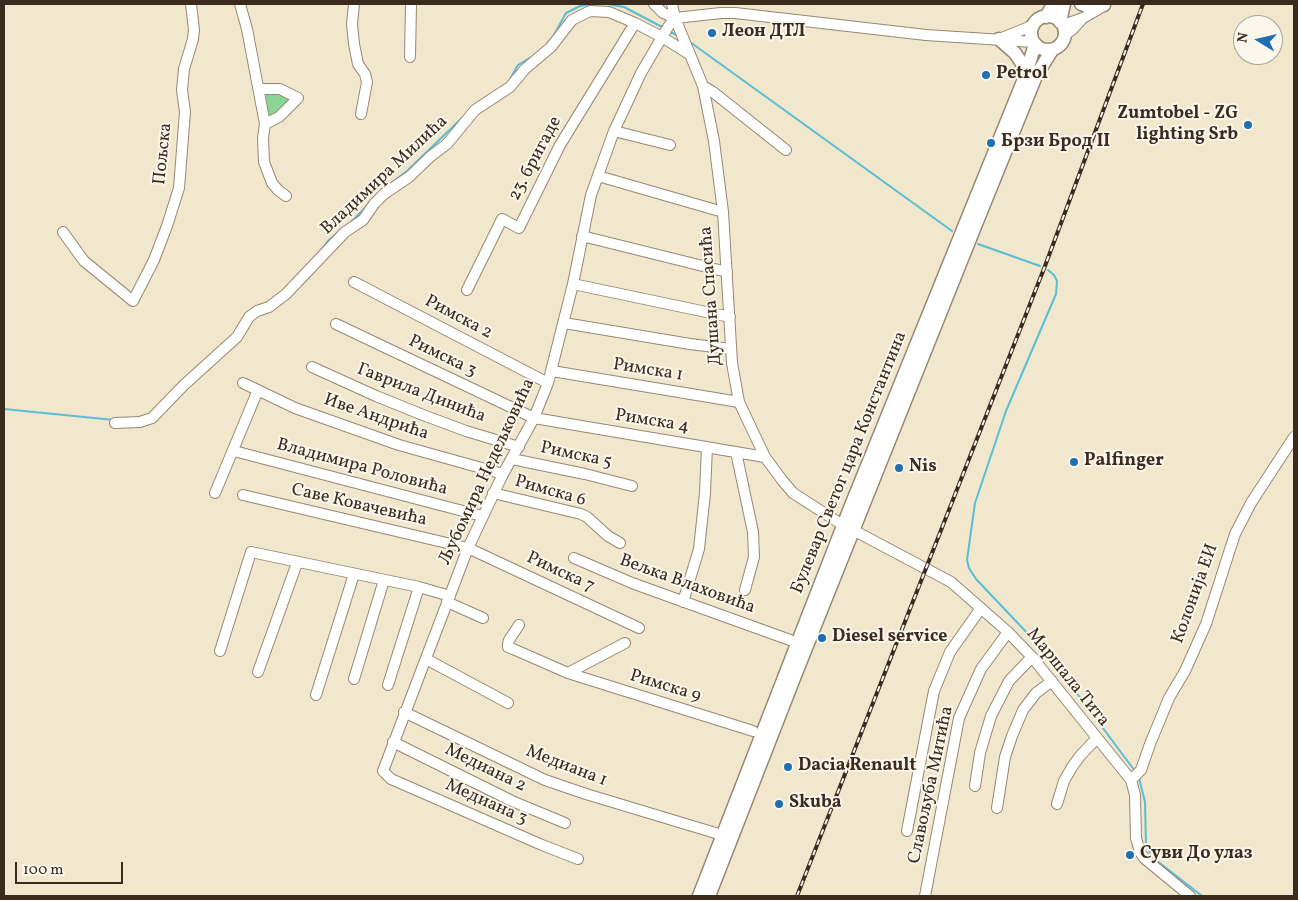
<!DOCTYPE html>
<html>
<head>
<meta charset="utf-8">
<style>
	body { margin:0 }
	#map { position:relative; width:1298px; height:900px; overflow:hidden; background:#f0e7cc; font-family:Vollkorn,serif }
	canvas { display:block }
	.frame { position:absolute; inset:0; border:5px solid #3b2a1e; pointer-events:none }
	.north { position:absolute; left:1233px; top:15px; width:50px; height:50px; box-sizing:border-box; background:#fbf7ec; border:1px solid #aea59a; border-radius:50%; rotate:279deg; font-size:14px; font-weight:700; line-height:20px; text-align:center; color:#3b2a1e }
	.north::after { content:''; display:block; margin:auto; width:18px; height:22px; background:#1f6fb2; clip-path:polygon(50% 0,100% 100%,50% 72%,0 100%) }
	.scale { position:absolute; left:15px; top:862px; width:108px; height:22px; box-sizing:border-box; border:2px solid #3b2a1e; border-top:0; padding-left:6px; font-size:15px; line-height:18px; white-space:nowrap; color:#3b2a1e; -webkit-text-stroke:4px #fbf7ec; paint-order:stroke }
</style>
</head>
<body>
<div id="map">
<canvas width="1298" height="900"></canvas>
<div class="frame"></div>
<div class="north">N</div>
<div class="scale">100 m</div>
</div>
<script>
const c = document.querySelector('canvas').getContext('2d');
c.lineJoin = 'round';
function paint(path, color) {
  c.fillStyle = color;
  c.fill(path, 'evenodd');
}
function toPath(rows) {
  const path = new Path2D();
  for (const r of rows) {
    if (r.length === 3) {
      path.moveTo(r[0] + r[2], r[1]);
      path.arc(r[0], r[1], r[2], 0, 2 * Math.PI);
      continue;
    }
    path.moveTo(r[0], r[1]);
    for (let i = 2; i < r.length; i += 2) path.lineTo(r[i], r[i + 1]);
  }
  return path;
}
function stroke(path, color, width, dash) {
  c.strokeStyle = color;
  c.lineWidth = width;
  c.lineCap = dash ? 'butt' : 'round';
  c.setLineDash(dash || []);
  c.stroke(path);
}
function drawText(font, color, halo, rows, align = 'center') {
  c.font = font + ' Vollkorn,serif';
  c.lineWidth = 4;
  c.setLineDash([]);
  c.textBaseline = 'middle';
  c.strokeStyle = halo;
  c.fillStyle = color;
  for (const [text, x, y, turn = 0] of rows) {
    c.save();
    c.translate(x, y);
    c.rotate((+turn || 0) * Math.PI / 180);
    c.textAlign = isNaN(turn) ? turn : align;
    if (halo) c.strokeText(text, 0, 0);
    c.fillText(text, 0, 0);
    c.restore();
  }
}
paint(toPath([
	[263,92,282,92,292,101,269,119]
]), '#8ad593');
stroke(toPath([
	[607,4,624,7,664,28],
	[670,32,679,36],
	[553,37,566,13,580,6,592,4],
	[690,42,952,231],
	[510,79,518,65,536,54],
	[484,98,493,93],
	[382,190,407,171,462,118],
	[349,224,367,206],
	[978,244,1040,266],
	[317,255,328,241,337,233],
	[1048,270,1054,275,1057,281,1056,294,1006,411,975,503,967,560,969,568,976,579,1049,656,1135,771],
	[4,409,114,420],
	[1139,778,1145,802,1146,844,1152,857,1202,896]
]), '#59bdd7', 2);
const minor = toPath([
	[240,4,247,29,265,124,263,138,264,162,272,183,278,190,286,196],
	[354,4,352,24,354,44,358,64,365,74,367,82,361,114],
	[654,4,663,13,675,18,721,13,735,13,926,35,1033,42],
	[672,4,675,18,703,86,714,141,723,212,732,363,739,402,765,457,782,480,793,493,838,522,951,582,1008,632,1032,657,1131,780,1135,795,1136,838,1140,852,1144,858,1190,896],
	[1063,25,1083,18,1102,7],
	[1065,35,1073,29,1082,19],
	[1002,38,1034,25],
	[410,57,411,4],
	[703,86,713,92,786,150],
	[259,89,280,89,298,98,279,117,265,124],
	[614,131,670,145],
	[598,176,723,212],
	[63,232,84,261,133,301,154,260,167,226,179,188,185,112,182,90,184,69,193,39,194,30,191,4],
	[582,236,727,272],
	[354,282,548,383],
	[573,284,730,317],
	[467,290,502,219,519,228,560,145,635,23],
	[564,323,690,344,731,349],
	[336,324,534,418,765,457],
	[312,367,376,396,423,415,466,431,519,447],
	[552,371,739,402],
	[243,383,295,408,399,445,503,474],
	[115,423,140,422,152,418,184,385,237,337,249,317,257,311,269,307,286,294,345,232,363,220,374,204,384,194,409,177,431,156,447,144,475,110,510,87,525,69,551,47,572,20,590,11,609,12,635,23,662,37,689,54],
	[234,451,482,516],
	[736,452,753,532,754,557,745,590],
	[512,459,585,474,632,486],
	[215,493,258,390],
	[493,493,581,514,587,517,608,536,620,543],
	[243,495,468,548,639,628],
	[574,558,632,583,790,640],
	[447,602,483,618],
	[683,602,699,549,705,493,707,447],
	[519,625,509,640,508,644,508,647,513,649,568,673,753,731],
	[220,651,251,552,419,587,450,596],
	[426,659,508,703],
	[258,672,297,563],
	[568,673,625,643],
	[354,679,384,580],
	[388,685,419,587],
	[316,695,354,574],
	[404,712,545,780,586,794,722,835],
	[393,742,512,801,565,823],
	[1131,780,1141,770,1150,744,1169,698,1185,671,1206,624,1235,534,1251,503,1294,437],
	[975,786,980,753,991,716,1009,681,1032,657],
	[1057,804,1064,781,1072,767,1080,756,1096,739],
	[997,808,1005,757,1012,736,1023,710,1036,693,1052,681],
	[907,831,934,691,950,652,981,608],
	[578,859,542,845,391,779,383,771,468,548,503,474,534,418,548,383,573,284,591,195,614,131,641,73,668,27,675,18],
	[925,896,959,718,981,669,1008,632]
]);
const major = toPath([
	[1081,4,1089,7,1104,5],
	[1048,33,17],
	[1046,17,1053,4],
	[1060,22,1064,4],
	[999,39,1015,53,1021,62,1026,74],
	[699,896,850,508,1026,74,1035,44],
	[709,896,796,673,972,234,1036,76,1052,50]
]);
stroke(minor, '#968875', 12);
stroke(major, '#968875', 15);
stroke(minor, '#fff', 10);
stroke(major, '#fff', 12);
const rail = toPath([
	[797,896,1045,266,1143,4]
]);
stroke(rail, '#3b2a1e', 4);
stroke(rail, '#fbf7ec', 2, [5.5]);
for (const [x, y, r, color] of [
	[712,33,5,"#1f6fb2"],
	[986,75,5,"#1f6fb2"],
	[1248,125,5,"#1f6fb2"],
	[991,143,5,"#1f6fb2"],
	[1074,462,5,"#1f6fb2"],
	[899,468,5,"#1f6fb2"],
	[822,638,5,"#1f6fb2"],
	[788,767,5,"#1f6fb2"],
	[779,804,5,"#1f6fb2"],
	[1130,855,5,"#1f6fb2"]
]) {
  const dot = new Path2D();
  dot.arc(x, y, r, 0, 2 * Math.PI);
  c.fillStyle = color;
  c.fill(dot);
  stroke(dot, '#fbf7ec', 2);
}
drawText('bold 18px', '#3b2a1e', '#fbf7ec', [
	["Леон ДТЛ",722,33],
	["Petrol",996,75],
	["Zumtobel - ZG",1238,115,"right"],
	["lighting Srb",1238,136,"right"],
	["Брзи Брод II",1001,143],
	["Palfinger",1084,462],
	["Nis",909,468],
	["Diesel service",832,638],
	["Dacia Renault",798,767],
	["Skuba",789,804],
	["Суви До улаз",1140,855]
], 'left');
drawText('18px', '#3b2a1e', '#fbf7ec', [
	["Пољска",164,154,-84],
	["23. бригаде",536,159,-62],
	["Владимира Милића",385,176,-43],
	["Душана Спасића",712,296,-94],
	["Римска 2",458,318,28],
	["Римска 3",442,357,26],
	["Римска 1",648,371,9],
	["Гаврила Динића",421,394,21],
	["Иве Андрића",376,418,19],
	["Римска 4",652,422,9],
	["Римска 5",576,456,12],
	["Булевар Светог цара Константина",850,463,-68],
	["Владимира Роловића",362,468,15],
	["Љубомира Недељковића",488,472,-65],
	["Римска 6",550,492,16],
	["Саве Ковачевића",359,506,13],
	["Римска 7",560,573,25],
	["Вељка Влаховића",687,585,20],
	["Колонија ЕИ",1196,594,-70],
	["Маршала Тита",1067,678,51],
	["Римска 9",665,687,17],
	["Медиана 1",566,767,21],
	["Медиана 2",485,769,26],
	["Славољуба Митића",932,785,-78],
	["Медиана 3",486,803,24]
]);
</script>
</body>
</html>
